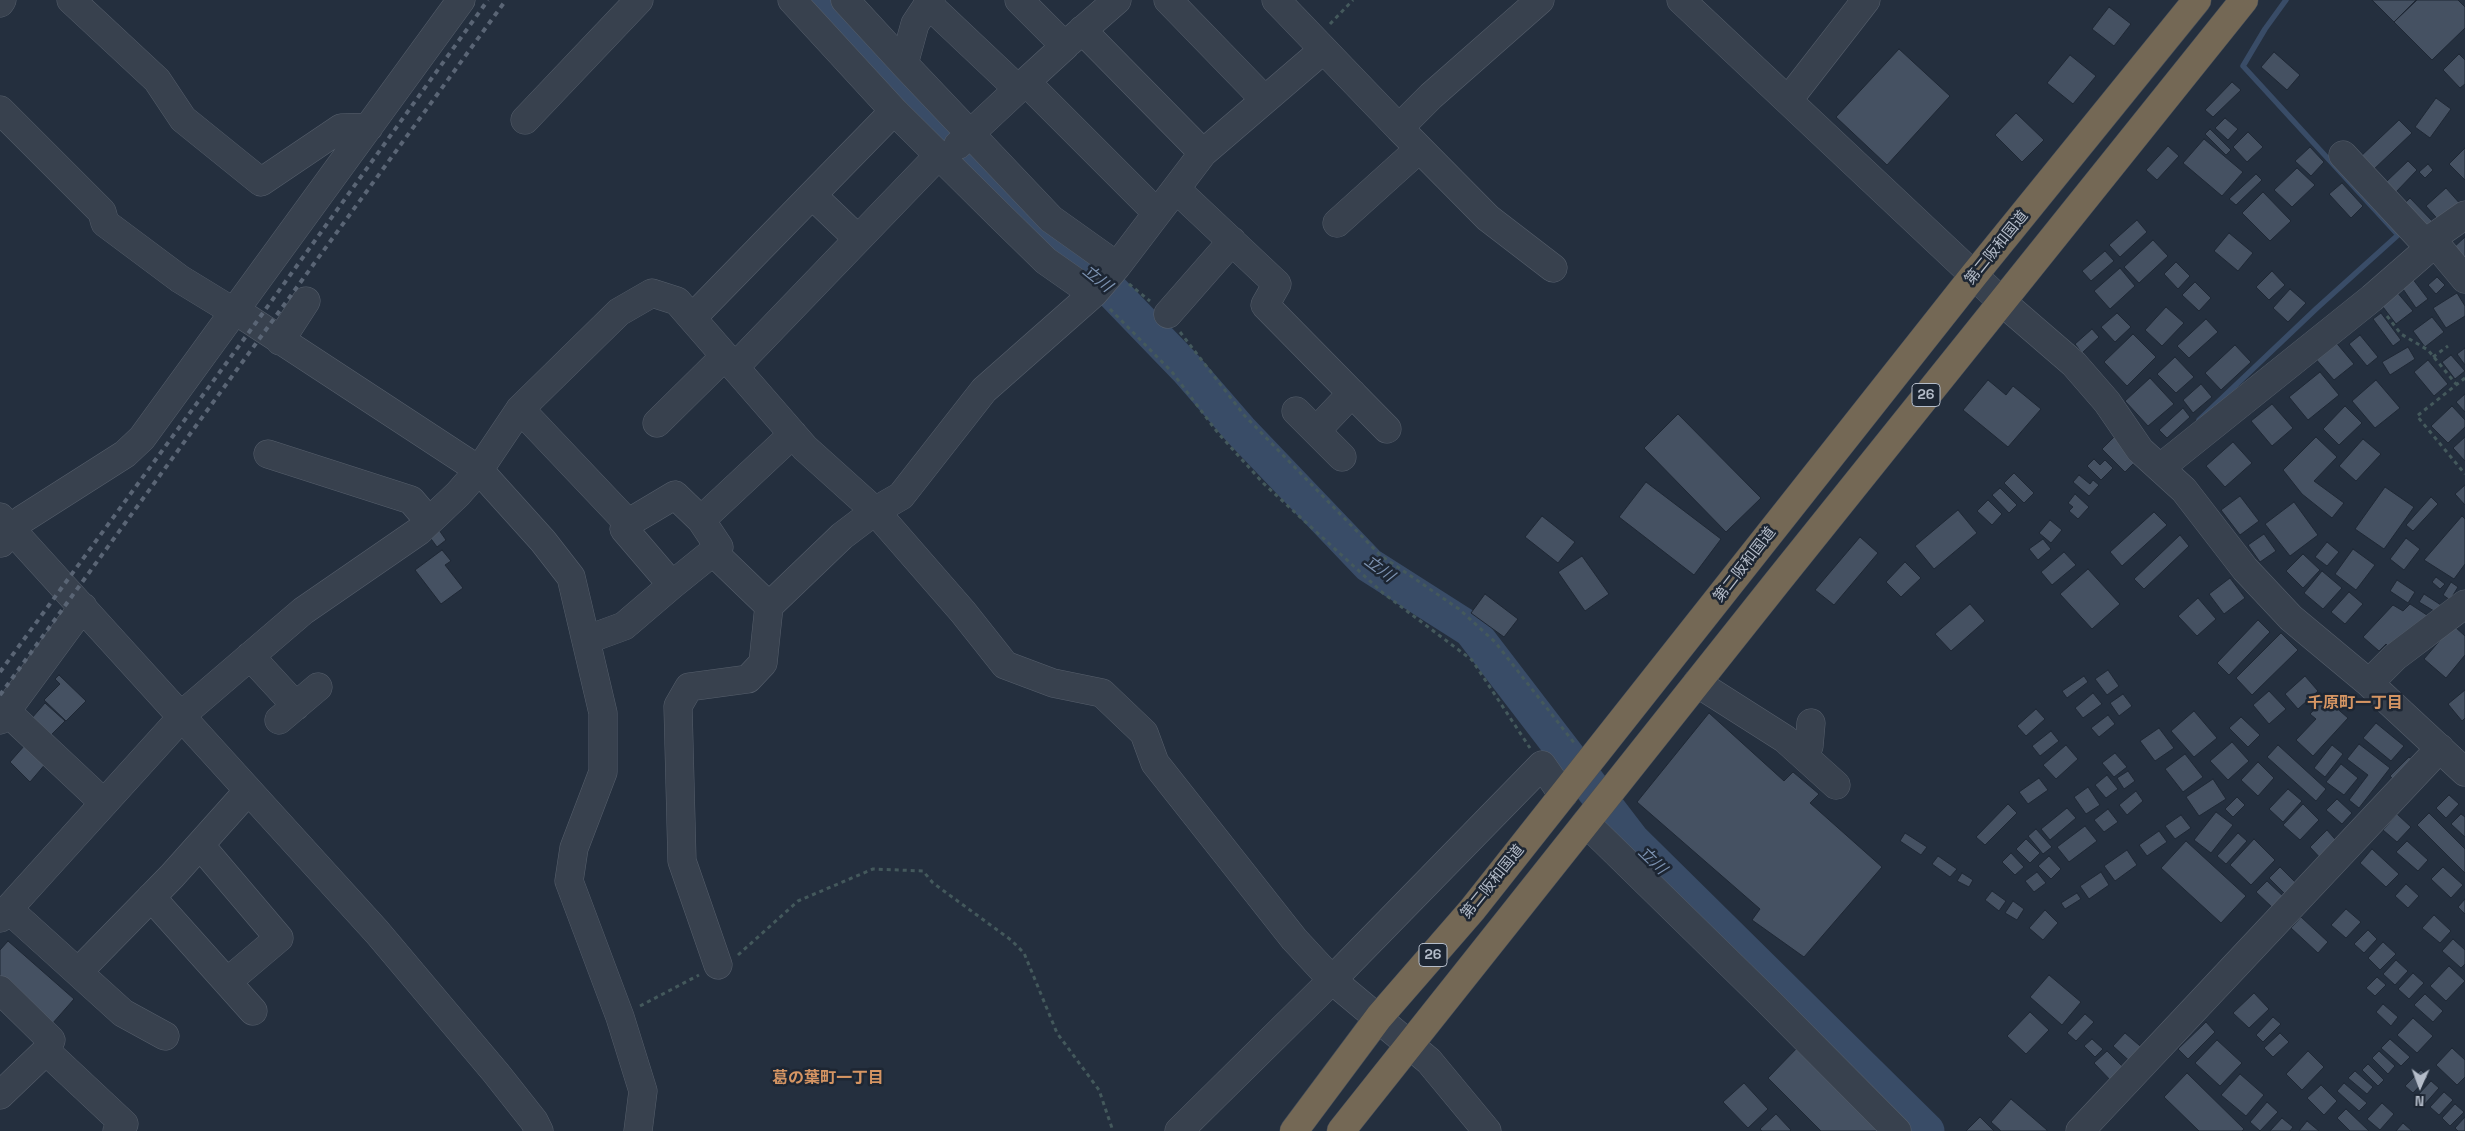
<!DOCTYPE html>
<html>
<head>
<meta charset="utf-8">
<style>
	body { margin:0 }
	#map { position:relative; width:2465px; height:1131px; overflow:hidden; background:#242f3e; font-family:"Space Grotesk",sans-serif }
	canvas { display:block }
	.north { position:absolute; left:2395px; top:1061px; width:50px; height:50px; -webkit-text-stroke:4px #1d2633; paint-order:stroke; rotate:182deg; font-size:14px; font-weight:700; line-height:20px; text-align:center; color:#b4bcc9 }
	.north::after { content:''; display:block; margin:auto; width:18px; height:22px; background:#b4bcc9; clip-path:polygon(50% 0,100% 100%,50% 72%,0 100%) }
</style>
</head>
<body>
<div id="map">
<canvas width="2465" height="1131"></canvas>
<div class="north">N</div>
</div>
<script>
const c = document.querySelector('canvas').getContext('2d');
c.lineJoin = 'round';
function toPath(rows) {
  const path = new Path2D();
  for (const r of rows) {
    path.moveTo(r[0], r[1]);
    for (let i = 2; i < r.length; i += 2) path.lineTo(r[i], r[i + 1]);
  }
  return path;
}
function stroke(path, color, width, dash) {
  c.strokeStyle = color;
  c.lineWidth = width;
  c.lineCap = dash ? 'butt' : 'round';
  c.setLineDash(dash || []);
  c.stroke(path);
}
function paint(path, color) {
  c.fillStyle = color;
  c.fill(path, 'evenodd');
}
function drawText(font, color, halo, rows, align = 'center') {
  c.font = font + ' "Space Grotesk","Noto Sans JP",sans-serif';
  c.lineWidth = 5;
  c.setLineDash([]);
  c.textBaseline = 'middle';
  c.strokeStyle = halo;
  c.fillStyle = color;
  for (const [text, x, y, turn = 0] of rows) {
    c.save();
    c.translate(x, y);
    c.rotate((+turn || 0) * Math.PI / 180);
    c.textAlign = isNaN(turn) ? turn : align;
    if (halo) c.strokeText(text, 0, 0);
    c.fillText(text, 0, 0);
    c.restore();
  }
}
stroke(toPath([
	[827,0,829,2],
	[2199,420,2317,308,2398,235,2243,66,2265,29,2286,0]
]), '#394c67', 5.5);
stroke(toPath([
	[829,2,908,95,1061,251,1105,284,1187,369,1240,430,1369,565,1471,630,1632,840,1927,1131]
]), '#394c67', 35);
const building = toPath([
	[2372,0,2416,0,2394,22,2372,0],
	[2417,0,2458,0,2465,7,2465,28,2432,60,2394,22,2417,0],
	[2109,7,2131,24,2114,46,2092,29,2109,7],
	[1899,49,1950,96,1887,165,1836,117,1899,49],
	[2274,52,2300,75,2287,90,2261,67,2274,52],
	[2459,54,2465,60,2465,84,2460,88,2443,70,2459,54],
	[2070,55,2096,76,2073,104,2047,83,2070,55],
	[2232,82,2241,90,2213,117,2205,110,2232,82],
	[2436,98,2451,109,2430,138,2415,127,2436,98],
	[2016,113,2044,140,2022,162,1995,135,2016,113],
	[2225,118,2238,129,2228,140,2215,128,2225,118],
	[2399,120,2412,133,2372,171,2359,158,2399,120],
	[2210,129,2231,150,2226,155,2205,134,2210,129],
	[2248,132,2263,147,2247,162,2233,147,2248,132],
	[2204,139,2243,172,2222,196,2183,163,2204,139],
	[2168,146,2179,156,2157,180,2146,170,2168,146],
	[2310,147,2324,162,2311,176,2295,161,2310,147],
	[2465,148,2465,180,2449,164,2465,148],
	[2408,161,2417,170,2396,192,2386,182,2408,161],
	[2428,164,2433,170,2425,178,2419,172,2428,164],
	[2297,168,2315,185,2292,207,2274,190,2297,168],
	[2256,174,2262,180,2236,205,2229,199,2256,174],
	[2342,183,2363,206,2351,218,2329,194,2342,183],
	[2446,188,2462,206,2442,224,2426,206,2446,188],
	[2263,192,2291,221,2270,241,2242,213,2263,192],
	[2410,198,2435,224,2429,230,2404,204,2410,198],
	[2137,220,2147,232,2120,257,2109,245,2137,220],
	[2229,233,2253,253,2238,271,2214,251,2229,233],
	[2465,237,2465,263,2452,249,2465,237],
	[2153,240,2168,256,2139,283,2124,267,2153,240],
	[2105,251,2114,261,2091,281,2082,271,2105,251],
	[2176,262,2190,276,2178,289,2164,274,2176,262],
	[2120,268,2135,286,2110,309,2094,291,2120,268],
	[2272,271,2285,285,2269,300,2256,287,2272,271],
	[2437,277,2445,285,2436,294,2428,285,2437,277],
	[2412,278,2428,299,2416,308,2401,286,2412,278],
	[2195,282,2211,298,2199,311,2182,295,2195,282],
	[2290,289,2306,303,2288,322,2273,308,2290,289],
	[2396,291,2413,311,2396,324,2380,303,2396,291],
	[2457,293,2465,306,2465,316,2446,328,2433,308,2457,293],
	[2166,307,2184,323,2162,346,2145,330,2166,307],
	[2117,313,2131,327,2115,342,2101,327,2117,313],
	[2381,313,2401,340,2393,346,2373,319,2381,313],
	[2432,317,2444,332,2425,347,2413,331,2432,317],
	[2206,319,2218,332,2189,358,2177,346,2206,319],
	[2092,329,2099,337,2082,353,2075,344,2092,329],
	[2133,334,2156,357,2127,386,2104,362,2133,334],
	[2360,335,2378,357,2367,366,2349,344,2360,335],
	[2334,340,2354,364,2334,380,2314,357,2334,340],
	[2235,345,2251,362,2221,390,2205,373,2235,345],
	[2408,347,2415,359,2390,375,2382,362,2408,347],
	[2465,348,2465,365,2457,354,2465,348],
	[2451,355,2465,371,2455,379,2442,362,2451,355],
	[2175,357,2194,377,2176,393,2157,374,2175,357],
	[2428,360,2448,384,2434,396,2414,372,2428,360],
	[2320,372,2339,395,2308,420,2289,397,2320,372],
	[2150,378,2174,404,2148,426,2125,401,2150,378],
	[1988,380,2006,395,2013,386,2041,409,2008,447,1963,410,1988,380],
	[2376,380,2400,408,2375,428,2352,401,2376,380],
	[2201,384,2212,397,2193,413,2183,400,2201,384],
	[2465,394,2465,412,2456,402,2465,394],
	[2272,404,2293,428,2272,446,2251,421,2272,404],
	[2345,406,2362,423,2339,445,2323,429,2345,406],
	[2452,406,2465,420,2465,427,2448,443,2431,426,2452,406],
	[2183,408,2190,417,2167,438,2159,430,2183,408],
	[1678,414,1761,498,1726,532,1644,448,1678,414],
	[2115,436,2138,459,2125,472,2102,449,2115,436],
	[2316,437,2337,457,2314,481,2344,503,2332,518,2302,494,2283,470,2316,437],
	[2465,437,2465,461,2453,448,2465,437],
	[2363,439,2381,454,2356,481,2339,466,2363,439],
	[2233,442,2252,463,2225,487,2206,466,2233,442],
	[2094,459,2100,465,2105,460,2113,468,2101,480,2087,466,2094,459],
	[2014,473,2034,493,2024,503,2004,483,2014,473],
	[2079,475,2090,484,2093,480,2099,485,2089,496,2073,482,2079,475],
	[1646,482,1721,539,1694,575,1619,517,1646,482],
	[2465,485,2465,505,2455,494,2465,485],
	[2385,487,2414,507,2384,549,2355,529,2385,487],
	[2000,488,2017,505,2009,513,1992,495,2000,488],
	[2075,494,2089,507,2078,519,2069,511,2073,507,2068,503,2075,494],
	[2240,496,2259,521,2240,535,2221,510,2240,496],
	[2431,497,2438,504,2413,531,2406,525,2431,497],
	[1988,500,2002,514,1992,525,1977,511,1988,500],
	[2294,502,2318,535,2290,556,2265,524,2294,502],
	[1958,510,1977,533,1934,569,1915,546,1958,510],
	[2154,512,2167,525,2122,566,2110,552,2154,512],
	[1542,516,1575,542,1558,563,1525,537,1542,516],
	[2462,516,2465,519,2465,564,2454,579,2424,560,2462,516],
	[2050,520,2062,530,2051,543,2039,533,2050,520],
	[439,530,446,540,437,547,429,536,439,530],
	[2264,534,2276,551,2260,562,2248,545,2264,534],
	[2180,535,2189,546,2144,589,2134,579,2180,535],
	[1860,537,1878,553,1834,605,1815,590,1860,537],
	[2406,538,2420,549,2404,570,2390,559,2406,538],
	[2043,539,2051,549,2038,560,2029,549,2043,539],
	[2327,542,2339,552,2327,566,2315,557,2327,542],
	[2353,549,2375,565,2356,590,2335,574,2353,549],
	[442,550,451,561,445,565,463,588,441,604,415,570,442,550],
	[2064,552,2076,565,2052,585,2041,572,2064,552],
	[2303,554,2320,570,2303,588,2286,571,2303,554],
	[1582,556,1609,594,1585,611,1558,572,1582,556],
	[1905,562,1921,578,1901,597,1886,582,1905,562],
	[2088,569,2120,604,2092,629,2060,594,2088,569],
	[2322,571,2342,588,2323,609,2304,593,2322,571],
	[2436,577,2445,584,2440,589,2432,582,2436,577],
	[2230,578,2245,598,2224,614,2209,594,2230,578],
	[2397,580,2415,592,2408,603,2390,591,2397,580],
	[2451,582,2458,587,2450,600,2443,595,2451,582],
	[2349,592,2363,604,2345,624,2331,612,2349,592],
	[1485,594,1518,619,1504,637,1471,613,1485,594],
	[2424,594,2444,607,2439,614,2419,602,2424,594],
	[2198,598,2216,619,2197,636,2178,616,2198,598],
	[1970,604,1985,621,1951,651,1935,634,1970,604],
	[2410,604,2433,619,2393,652,2386,644,2379,651,2363,637,2393,605,2403,611,2410,604],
	[2258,620,2270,632,2229,675,2217,663,2258,620],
	[2453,625,2465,636,2465,655,2446,678,2424,659,2453,625],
	[2281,633,2298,650,2252,695,2236,678,2281,633],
	[2108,670,2119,686,2107,695,2095,679,2108,670],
	[59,675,86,701,66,721,44,700,60,684,55,679,59,675],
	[2084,676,2088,682,2067,698,2062,691,2084,676],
	[2305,676,2318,691,2298,709,2285,694,2305,676],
	[2465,690,2465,718,2462,721,2448,704,2465,690],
	[2269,691,2286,709,2269,724,2253,705,2269,691],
	[2093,693,2102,704,2083,718,2075,708,2093,693],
	[2123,694,2132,706,2119,716,2110,703,2123,694],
	[2325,698,2348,718,2313,756,2296,740,2316,719,2310,714,2325,698],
	[45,703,65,721,50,736,31,719,45,703],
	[2036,709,2045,719,2026,736,2017,726,2036,709],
	[2194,711,2217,738,2194,757,2171,731,2194,711],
	[1709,713,1784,781,1793,772,1819,794,1810,803,1882,867,1804,957,1752,920,1760,909,1637,802,1709,713],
	[2108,715,2115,724,2099,737,2091,728,2108,715],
	[2241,717,2260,735,2248,747,2229,728,2241,717],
	[2376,723,2404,746,2391,761,2363,738,2376,723],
	[2159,728,2174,748,2155,761,2140,741,2159,728],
	[2051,731,2059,741,2040,756,2032,746,2051,731],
	[2232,742,2249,761,2228,780,2210,761,2232,742],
	[2359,744,2390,768,2359,808,2349,800,2368,775,2347,759,2359,744],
	[25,745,47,762,30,782,10,762,25,745],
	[2066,745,2078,759,2056,779,2043,765,2066,745],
	[2278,745,2326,789,2316,801,2267,757,2278,745],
	[2332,745,2343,754,2325,777,2314,768,2332,745],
	[2115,753,2127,767,2114,777,2102,763,2115,753],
	[2185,754,2203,777,2183,792,2165,769,2185,754],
	[2409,757,2417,765,2397,784,2390,776,2409,757],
	[2258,762,2274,778,2258,796,2241,780,2258,762],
	[2341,764,2358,778,2344,795,2326,782,2341,764],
	[2128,771,2135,781,2124,789,2117,778,2128,771],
	[2107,775,2118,789,2106,798,2095,785,2107,775],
	[2039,778,2048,790,2028,804,2019,792,2039,778],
	[2213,779,2226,799,2199,816,2186,797,2213,779],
	[2088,787,2100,805,2086,814,2074,797,2088,787],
	[2288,789,2302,801,2283,822,2269,809,2288,789],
	[2136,791,2143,801,2127,815,2119,805,2136,791],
	[2449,795,2459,804,2446,818,2436,808,2449,795],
	[2237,797,2245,805,2233,817,2225,809,2237,797],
	[2337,799,2352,813,2342,824,2326,810,2337,799],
	[2008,804,2017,813,1985,845,1976,837,2008,804],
	[2303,804,2319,820,2300,840,2283,825,2303,804],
	[2067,808,2076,818,2050,840,2041,829,2067,808],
	[2108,809,2118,822,2104,832,2094,820,2108,809],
	[2216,812,2233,825,2211,853,2194,840,2216,812],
	[2429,813,2465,849,2465,873,2417,825,2429,813],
	[2397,814,2411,827,2397,842,2383,830,2397,814],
	[2461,814,2465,817,2465,837,2451,824,2461,814],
	[2181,815,2191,828,2175,839,2165,826,2181,815],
	[2085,826,2097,841,2069,862,2057,847,2085,826],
	[2036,829,2052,847,2043,854,2028,836,2036,829],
	[2327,830,2341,846,2324,862,2310,847,2327,830],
	[2159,831,2167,842,2147,856,2139,845,2159,831],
	[1905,833,1927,847,1921,855,1900,841,1905,833],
	[2238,833,2247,841,2226,864,2217,856,2238,833],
	[2026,839,2040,853,2030,863,2016,849,2026,839],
	[2254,839,2275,860,2251,885,2230,865,2254,839],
	[2186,841,2246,896,2221,923,2161,868,2186,841],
	[2407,841,2428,860,2418,871,2396,852,2407,841],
	[2372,849,2399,874,2386,887,2360,863,2372,849],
	[2127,850,2137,865,2115,881,2104,866,2127,850],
	[2011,853,2024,867,2015,875,2002,862,2011,853],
	[1938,856,1957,869,1950,877,1932,864,1938,856],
	[2049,856,2061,869,2051,879,2038,866,2049,856],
	[2280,867,2298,885,2287,896,2269,878,2280,867],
	[2443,867,2463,885,2451,898,2431,879,2443,867],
	[2037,872,2046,883,2034,892,2025,881,2037,872],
	[2101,872,2109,885,2089,899,2080,886,2101,872],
	[1962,873,1973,880,1969,887,1957,881,1962,873],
	[2267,881,2285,898,2274,909,2256,892,2267,881],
	[2406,884,2419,896,2408,908,2395,896,2406,884],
	[1992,891,2006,901,1999,911,1985,900,1992,891],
	[2077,893,2081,899,2065,909,2061,903,2077,893],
	[2465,899,2465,914,2458,907,2465,899],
	[2013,901,2024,909,2017,920,2005,913,2013,901],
	[2346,909,2361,922,2346,938,2331,925,2346,909],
	[2045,910,2058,923,2043,940,2029,928,2045,910],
	[2434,915,2451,931,2440,943,2422,928,2434,915],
	[2301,917,2328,942,2318,953,2291,928,2301,917],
	[2368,930,2377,939,2364,953,2354,944,2368,930],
	[2453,939,2465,950,2465,964,2461,968,2442,951,2453,939],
	[8,941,74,999,52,1024,0,978,0,950,8,941],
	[2383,942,2396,954,2380,970,2368,958,2383,942],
	[2396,960,2408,971,2395,985,2383,974,2396,960],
	[2449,966,2465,981,2446,1001,2430,986,2449,966],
	[2413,973,2424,983,2409,999,2398,989,2413,973],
	[2049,975,2081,1002,2062,1025,2030,997,2049,975],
	[2377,977,2386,985,2375,996,2366,988,2377,977],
	[2254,993,2269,1009,2249,1028,2233,1013,2254,993],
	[2425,994,2443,1011,2433,1022,2414,1005,2425,994],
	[2383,1004,2398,1017,2391,1026,2376,1012,2383,1004],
	[2030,1012,2049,1030,2026,1054,2007,1036,2030,1012],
	[2085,1014,2094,1022,2076,1041,2067,1033,2085,1014],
	[2273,1017,2281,1024,2263,1042,2256,1035,2273,1017],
	[2413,1018,2433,1036,2417,1053,2397,1035,2413,1018],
	[2206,1022,2215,1032,2188,1059,2178,1049,2206,1022],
	[2125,1033,2146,1051,2134,1065,2113,1046,2125,1033],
	[2280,1033,2289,1042,2273,1057,2264,1048,2280,1033],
	[2092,1039,2103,1049,2095,1057,2084,1046,2092,1039],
	[2390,1039,2410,1057,2401,1066,2381,1048,2390,1039],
	[2217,1040,2242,1063,2220,1086,2195,1063,2217,1040],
	[1798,1047,1882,1131,1821,1131,1768,1078,1798,1047],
	[2452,1048,2465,1060,2465,1077,2457,1085,2436,1065,2452,1048],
	[2107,1051,2126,1070,2113,1083,2094,1063,2107,1051],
	[2308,1051,2324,1067,2302,1090,2286,1074,2308,1051],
	[2379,1051,2395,1066,2388,1074,2372,1058,2379,1051],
	[2368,1064,2384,1080,2378,1086,2362,1070,2368,1064],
	[2421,1070,2428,1077,2413,1093,2405,1086,2421,1070],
	[2355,1071,2373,1087,2367,1094,2348,1078,2355,1071],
	[2187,1073,2244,1129,2242,1131,2199,1131,2164,1097,2187,1073],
	[2240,1074,2264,1095,2246,1116,2221,1095,2240,1074],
	[2431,1081,2439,1088,2424,1105,2416,1097,2431,1081],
	[1744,1083,1768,1109,1748,1128,1723,1102,1744,1083],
	[2344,1083,2367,1103,2359,1111,2337,1091,2344,1083],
	[2321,1085,2337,1101,2324,1115,2307,1098,2321,1085],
	[2444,1092,2453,1100,2439,1115,2430,1107,2444,1092],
	[2011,1099,2047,1130,2047,1131,2001,1131,1991,1122,2011,1099],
	[2267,1102,2278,1112,2260,1131,2250,1122,2267,1102],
	[2382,1103,2394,1114,2380,1130,2367,1119,2382,1103],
	[2455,1104,2464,1112,2450,1126,2442,1118,2455,1104],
	[2346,1109,2369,1131,2350,1131,2337,1118,2346,1109],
	[1776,1114,1791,1130,1790,1131,1762,1131,1760,1129,1776,1114],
	[1980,1117,1994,1131,1966,1131,1980,1117],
	[2465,1117,2465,1131,2458,1131,2455,1128,2465,1117],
	[2282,1118,2293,1127,2290,1131,2270,1131,2282,1118],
	[2307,1121,2319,1131,2299,1131,2307,1121],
	[2403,1123,2412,1131,2396,1131,2403,1123]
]);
paint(building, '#455162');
stroke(building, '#1f2835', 1);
const minor = toPath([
	[71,0,157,80,183,119,261,182,341,128,369,127],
	[792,0,894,111,1000,216,1046,261,1093,294],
	[845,0,904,64],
	[931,0,915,24,904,64,1051,219,1117,266],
	[1168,0,1264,99],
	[1276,0,1399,128,1431,96,1540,0],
	[1681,0,2001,301,2074,364,2107,402,2140,450,2184,490,2245,569,2291,618,2369,683,2465,772],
	[0,3,2,0],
	[928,4,1018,89,958,145],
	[1082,30,1203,153],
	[1069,42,1117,0],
	[1026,82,1157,213],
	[1018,89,1065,46,1019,0],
	[1789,99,1866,0],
	[0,110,102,212,105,223,180,279,234,312,244,316,479,470,543,541,571,577,603,713,603,772,574,848,569,881,620,1017,643,1091,638,1131],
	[525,120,639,0],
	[1399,128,1488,218,1553,268],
	[2343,155,2425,243],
	[1176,189,1277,284,1265,305,1387,429],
	[812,195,858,239],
	[1337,223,1419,149],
	[2425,243,2465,215],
	[2435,243,2465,279],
	[1168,314,1232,241],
	[692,318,894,111],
	[280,341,306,301],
	[735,367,939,155],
	[520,409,628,523,675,495,701,520,793,434],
	[1296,411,1342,457],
	[657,423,725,356],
	[1316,431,1352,393],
	[268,454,411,500,429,521],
	[2160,468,2372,298,2435,243],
	[0,517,377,932,496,1073,534,1121,539,1131],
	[628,523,624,529,672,585,719,547,701,520],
	[1,543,11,529,23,519,125,454,142,438,461,0],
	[713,552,769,606],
	[586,640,624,626,672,585],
	[250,656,296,706],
	[1697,683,1785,739,1836,785],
	[2369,683,2395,657,2465,604],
	[6,711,104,803],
	[0,720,83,607],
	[279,720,318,687],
	[1802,753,1809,746,1811,723],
	[1586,823,1767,1000,1897,1131],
	[200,845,279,938,227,982],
	[151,897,253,1011],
	[8,909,123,1013,165,1036],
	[0,918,191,707,303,611,419,531,458,494,479,470,520,409,619,312,652,293,677,301,805,448,875,511,963,612,1005,665,1053,683,1102,693,1144,733,1155,763,1294,939,1332,980,1542,765,1563,795],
	[718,965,682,861,678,706,689,687,748,679,763,663,769,606,842,536,875,511,901,496,984,390,1094,293,1117,266,1203,153,1323,50],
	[78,972,172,876,248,791],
	[0,990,51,1040,46,1051],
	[0,1095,46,1051,124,1124,117,1131],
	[1179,1131,1332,980,1429,1061,1487,1131],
	[2080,1131,2440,748]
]);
const highway = toPath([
	[1294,1131,1379,1017,1472,910,1974,275,2197,0],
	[1341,1131,1778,581,2244,0]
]);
stroke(minor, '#565f6c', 29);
stroke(highway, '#434c59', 29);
stroke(toPath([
	[1330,24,1353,0],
	[1129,284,1150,301],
	[1110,309,1172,372,1218,433,1263,483,1383,593,1472,660,1530,748],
	[2387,316,2401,334,2428,350,2456,384],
	[1180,332,1244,415,1380,555,1459,609,1495,642,1575,744],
	[2433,357,2448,346],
	[2465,378,2417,416,2465,474],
	[738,955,798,901,873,869,923,871,933,883,1011,940,1024,953,1057,1033,1099,1090,1113,1131],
	[640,1006,699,975]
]), '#44595c', 3, [4, 4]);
stroke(minor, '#38414e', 28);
stroke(highway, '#746855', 28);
stroke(toPath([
	[0,672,255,324,488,0],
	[0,695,506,0]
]), '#5a6575', 4, [5, 5]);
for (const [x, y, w] of [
	[1926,395,28],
	[1433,955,28]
]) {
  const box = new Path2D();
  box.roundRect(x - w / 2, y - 11.5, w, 23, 4);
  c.fillStyle = '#1d2633';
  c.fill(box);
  stroke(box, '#b4bcc9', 1);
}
drawText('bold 14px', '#b4bcc9', null, [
	["26",1926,395],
	["26",1433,955]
]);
drawText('15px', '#b4bcc9', '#1d2633', [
	["第二阪和国道",1997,248,-51],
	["第二阪和国道",1745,565,-52],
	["第二阪和国道",1493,882,-51]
]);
drawText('italic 16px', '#7c92b1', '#1d2633', [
	["立川",1097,279,39],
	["立川",1379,569,37],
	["立川",1652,861,44]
]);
drawText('bold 16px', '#d59563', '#1d2633', [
	["千原町一丁目",2355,704],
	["葛の葉町一丁目",828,1079]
]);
</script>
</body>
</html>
